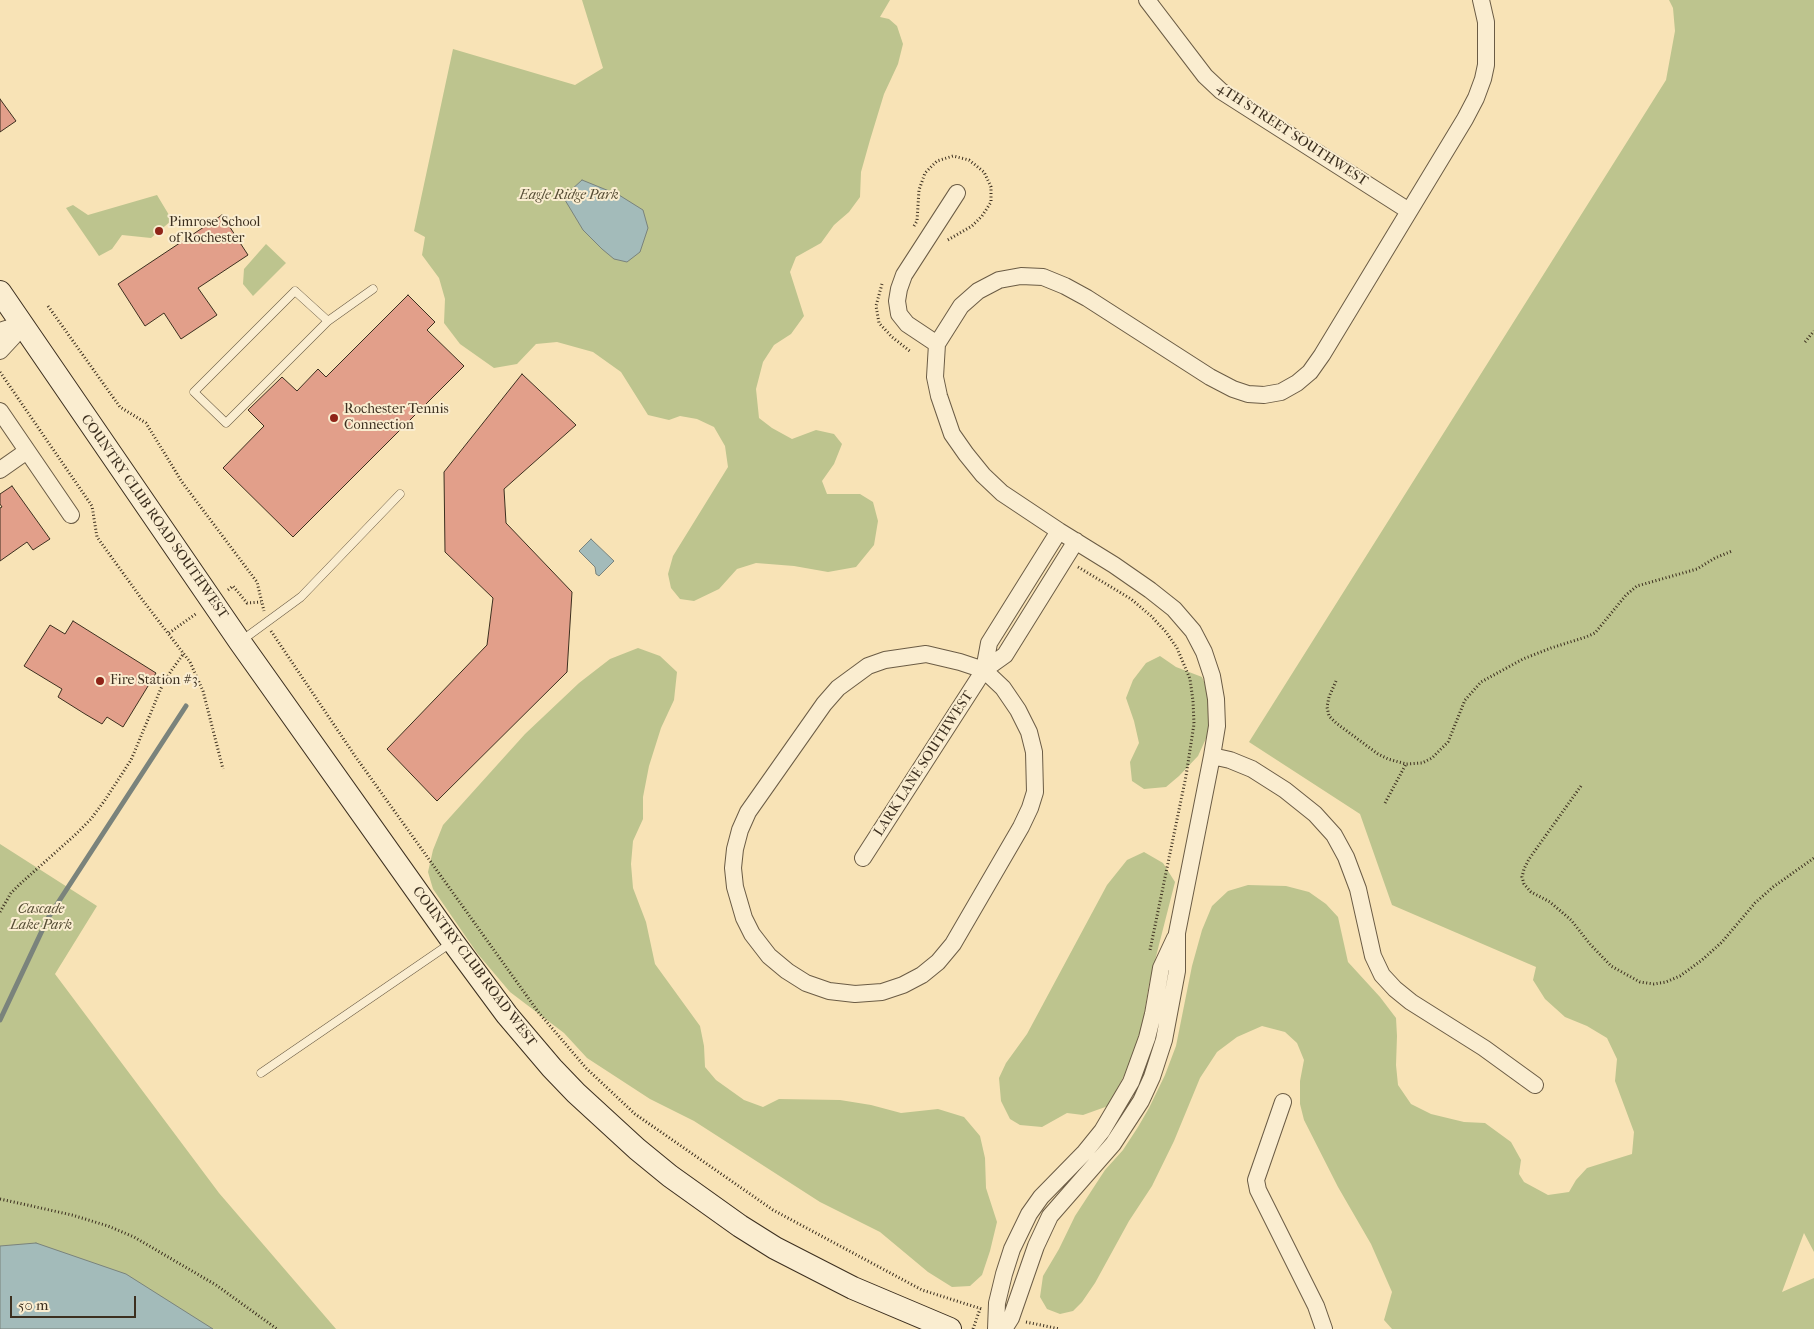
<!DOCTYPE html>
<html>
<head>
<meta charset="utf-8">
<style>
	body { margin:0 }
	#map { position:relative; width:1814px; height:1329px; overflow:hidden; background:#f8e3b6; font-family:"IM FELL French Canon",serif }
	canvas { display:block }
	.scale { position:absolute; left:10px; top:1296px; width:126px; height:22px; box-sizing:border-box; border:2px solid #3c2f1f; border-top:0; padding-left:6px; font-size:15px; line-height:18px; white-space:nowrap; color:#3c2f1f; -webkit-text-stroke:4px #faedd0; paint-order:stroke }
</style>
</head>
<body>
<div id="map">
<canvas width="1814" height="1329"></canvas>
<div class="scale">50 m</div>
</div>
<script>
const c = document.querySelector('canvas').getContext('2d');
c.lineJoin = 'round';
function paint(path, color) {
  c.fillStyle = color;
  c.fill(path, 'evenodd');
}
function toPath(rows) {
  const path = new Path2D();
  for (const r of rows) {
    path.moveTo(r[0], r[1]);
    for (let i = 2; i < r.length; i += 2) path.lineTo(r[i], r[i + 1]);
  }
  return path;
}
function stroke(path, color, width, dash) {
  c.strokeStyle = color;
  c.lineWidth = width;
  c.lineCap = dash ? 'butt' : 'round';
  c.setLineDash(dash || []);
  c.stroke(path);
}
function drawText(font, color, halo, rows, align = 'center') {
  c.font = font + ' "IM FELL French Canon",serif';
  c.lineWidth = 4;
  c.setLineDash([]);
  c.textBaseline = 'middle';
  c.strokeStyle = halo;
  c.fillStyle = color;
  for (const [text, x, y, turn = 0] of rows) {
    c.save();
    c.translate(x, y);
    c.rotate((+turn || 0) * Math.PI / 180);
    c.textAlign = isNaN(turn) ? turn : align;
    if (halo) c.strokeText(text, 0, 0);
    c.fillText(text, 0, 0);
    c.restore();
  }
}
paint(toPath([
	[582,0,890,0,880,17,889,19,897,26,903,44,898,64,884,94,870,140,861,172,860,197,849,212,834,225,821,243,796,257,790,272,804,316,791,334,774,345,763,362,756,389,759,418,772,428,792,439,816,430,834,434,842,444,834,464,822,481,827,494,860,494,873,502,878,521,874,545,856,567,828,572,794,566,756,563,737,569,719,589,694,601,680,599,671,588,668,574,673,556,728,467,725,446,714,427,697,419,680,416,669,420,648,415,621,372,593,352,557,342,536,344,517,364,494,368,460,344,444,323,445,299,439,278,422,255,425,237,414,231,453,49,575,85,603,68],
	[1669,0,1814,0,1814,1252,1804,1233,1782,1292,1814,1278,1814,1329,1392,1329,1384,1320,1392,1292,1371,1244,1338,1187,1304,1120,1300,1104,1300,1081,1304,1060,1297,1043,1285,1032,1262,1026,1237,1037,1217,1052,1200,1078,1174,1141,1152,1186,1129,1221,1095,1283,1082,1302,1073,1311,1060,1314,1047,1309,1040,1297,1043,1276,1059,1249,1075,1216,1105,1170,1123,1150,1138,1127,1149,1108,1165,1075,1176,1046,1192,966,1202,930,1212,906,1228,891,1248,885,1286,886,1309,892,1326,904,1338,917,1348,962,1380,997,1396,1018,1397,1036,1396,1065,1398,1085,1411,1104,1431,1114,1464,1122,1485,1123,1511,1142,1521,1160,1519,1174,1524,1182,1548,1195,1569,1192,1576,1180,1587,1168,1632,1154,1634,1132,1615,1081,1617,1059,1607,1038,1587,1026,1565,1017,1545,999,1533,980,1536,967,1392,905,1360,814,1249,742,1666,80,1675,31,1673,8],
	[157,195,172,220,151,238,122,235,112,249,99,256,66,208,73,205,88,215],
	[266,244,286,263,253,296,243,284,244,269],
	[638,648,660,656,677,672,674,700,661,728,649,766,643,797,643,819,633,841,631,864,633,888,646,922,655,964,700,1026,704,1046,705,1067,716,1080,744,1100,763,1107,779,1099,840,1100,871,1105,901,1113,938,1109,964,1117,980,1136,985,1158,986,1188,997,1222,990,1251,982,1275,970,1286,952,1287,928,1272,880,1232,820,1202,694,1121,650,1099,587,1058,564,1033,510,992,477,953,433,889,428,872,433,850,443,825,525,734,579,683,610,659],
	[1160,656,1176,667,1202,677,1210,696,1209,732,1198,756,1179,776,1166,787,1144,789,1132,781,1130,762,1139,743,1134,721,1126,698,1133,680,1146,663],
	[0,844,97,906,55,974,219,1193,336,1329,0,1329],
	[1144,852,1163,863,1175,882,1149,984,1142,1027,1126,1072,1108,1106,1083,1115,1067,1113,1042,1127,1020,1125,1010,1119,1001,1101,999,1078,1006,1063,1027,1034,1107,885,1127,860]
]), '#bdc48e');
const water = toPath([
	[582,180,619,195,643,210,648,228,640,252,627,262,614,259,602,249,583,230,565,200,570,191,582,180],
	[591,539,614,561,599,576,596,574,595,567,579,551,591,539],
	[36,1243,126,1274,213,1329,0,1329,0,1246,36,1243]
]);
paint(water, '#a3bbba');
stroke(water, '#7a837c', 1);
stroke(toPath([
	[0,1020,48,918,186,706]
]), '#7a837c', 5);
const building = toPath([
	[0,99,16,121,0,132,0,99],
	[222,215,248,255,198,288,217,315,181,339,164,313,145,326,118,284,222,215],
	[408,295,435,322,427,330,464,366,293,537,223,468,264,426,248,410,282,377,297,391,318,369,326,377,408,295],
	[522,374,576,425,504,489,506,523,572,592,567,672,437,801,387,749,487,645,493,598,445,552,444,472,522,374],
	[12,486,50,539,33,550,27,542,0,561,0,508,2,507,0,504,0,494,12,486],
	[73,621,156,673,123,727,107,717,102,724,85,714,58,697,62,689,24,666,50,625,65,634,73,621]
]);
paint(building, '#e29f8a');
stroke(building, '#3c2f1f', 1);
const service = toPath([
	[295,291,328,321,226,423,194,392,295,291],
	[328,321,373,289],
	[241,641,301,597,400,494],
	[261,1073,451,943]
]);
const minor = toPath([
	[1147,0,1205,76,1221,91,1409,211],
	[0,331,21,324],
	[937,344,907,324,899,314,897,301,899,289,904,275,957,193],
	[0,351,13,337,21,324],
	[0,411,71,515],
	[0,470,27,451],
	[926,654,960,662,984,670,1003,688,1018,710,1029,732,1034,752,1035,792,1030,808,1021,827,953,944,938,962,922,975,903,985,882,992,855,994,829,991,806,983,787,971,769,956,752,934,744,918,735,887,733,868,735,849,740,830,748,812,824,704,838,688,868,666,885,660,926,654],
	[984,670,989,643,1059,531],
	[1212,756,1230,760,1252,769,1285,790,1315,814,1334,835,1346,857,1358,889,1373,956,1382,975,1395,989,1411,1002,1484,1048,1535,1085],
	[863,858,984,670,1005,655,1076,541],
	[1283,1102,1256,1180,1258,1190,1316,1306,1324,1329],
	[996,1329,997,1303,1004,1274,1012,1249,1029,1214,1041,1197,1085,1152,1102,1131,1131,1082,1147,1038,1153,1014,1161,968,1175,938],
	[1004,1329,1011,1318,1036,1246,1050,1216,1113,1144,1141,1101,1152,1077,1164,1040,1177,971,1177,933,1212,756,1217,726,1216,699,1212,676,1204,652,1193,631,1174,609,1150,590,1114,565,1059,531,1002,493,983,475,966,454,952,434,939,396,935,377,937,344,961,306,978,291,999,280,1021,276,1043,277,1065,286,1087,298,1210,377,1233,389,1248,394,1264,395,1281,392,1297,383,1310,372,1322,355,1465,119,1476,98,1483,79,1486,65,1486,22,1481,0]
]);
const secondary = toPath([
	[0,292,240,642,453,942,507,1015,552,1068,576,1093,637,1149,670,1176,740,1226,775,1248,853,1288,950,1329]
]);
stroke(service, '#6b5c45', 9);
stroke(minor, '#6b5c45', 18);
stroke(secondary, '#3c2f1f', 24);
stroke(toPath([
	[914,226,917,221,919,190,925,173,937,161,953,156,969,160,984,172,991,187,991,202,982,216,972,226,946,241],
	[882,284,876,306,879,323,892,337,911,352],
	[48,306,120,407,146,423,182,482,257,582,264,611],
	[1805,342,1814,331],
	[0,372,92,506,97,537,141,598,190,662,203,691,223,769],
	[1078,567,1131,599,1151,616,1166,632,1177,648,1190,679,1193,701,1194,724,1186,776,1150,950],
	[228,590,233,586,247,603,261,602],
	[271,631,355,756,539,1013,586,1068,635,1114,773,1210,922,1290,982,1309],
	[169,633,197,613],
	[1336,681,1329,697,1327,707,1329,716,1336,723,1378,754,1388,759,1406,764,1422,763,1432,758,1448,742,1465,700,1481,682,1523,659,1551,648,1586,637,1595,633,1626,595,1637,586,1697,569,1715,558,1732,551],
	[1581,786,1529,859,1524,869,1522,877,1524,884,1531,892,1550,902,1571,920,1590,944,1611,966,1640,982,1654,984,1666,982,1680,976,1702,960,1722,942,1755,903,1773,887,1814,858],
	[1385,803,1406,764],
	[0,912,11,893,20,884,75,835,91,819,105,800,131,760,162,686,171,671,184,653],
	[0,1199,72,1215,108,1226,134,1237,216,1285,277,1329],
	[1026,1322,1060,1329],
	[973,1329,980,1309]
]), '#3c2f1f', 3, [1, 2.5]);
stroke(service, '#faedd0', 8);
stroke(minor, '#faedd0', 16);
stroke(secondary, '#faedd0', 22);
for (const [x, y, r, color] of [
	[159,231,5,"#8f2418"],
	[334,418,5,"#8f2418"],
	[100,681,5,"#8f2418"]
]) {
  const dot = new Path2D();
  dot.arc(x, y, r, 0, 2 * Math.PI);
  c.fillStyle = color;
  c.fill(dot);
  stroke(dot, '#faedd0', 2);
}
drawText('14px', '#3c2f1f', '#faedd0', [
	["4TH STREET SOUTHWEST",1292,135,33],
	["COUNTRY CLUB ROAD SOUTHWEST",154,517,55],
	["LARK LANE SOUTHWEST",924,764,-57],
	["COUNTRY CLUB ROAD WEST",474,967,53]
]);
drawText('italic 14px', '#564d35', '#faedd0', [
	["Eagle Ridge Park",569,196],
	["Cascade",41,910],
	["Lake Park",41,926]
]);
drawText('14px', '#3c2f1f', '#faedd0', [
	["Pimrose School",169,223],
	["of Rochester",169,239],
	["Rochester Tennis",344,410],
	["Connection",344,426],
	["Fire Station #3",110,681]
], 'left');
</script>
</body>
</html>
